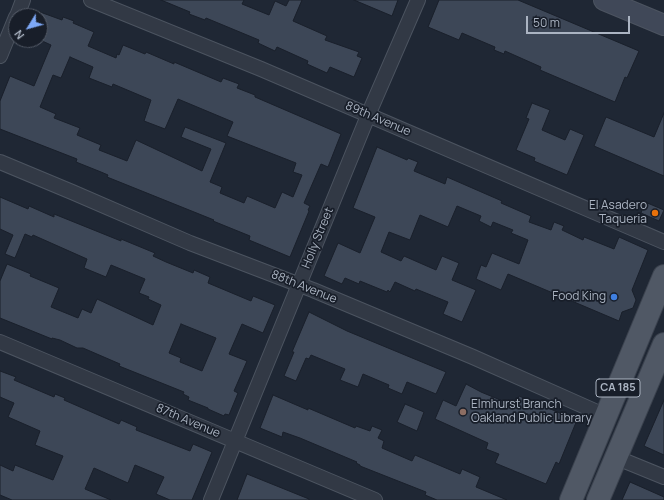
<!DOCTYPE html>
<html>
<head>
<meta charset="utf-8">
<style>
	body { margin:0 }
	#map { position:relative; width:664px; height:500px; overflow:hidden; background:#1f2734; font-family:Manrope,sans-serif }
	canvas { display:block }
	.north { position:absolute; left:8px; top:8px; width:40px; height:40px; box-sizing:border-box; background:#181e29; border:1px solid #535a66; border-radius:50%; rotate:233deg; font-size:11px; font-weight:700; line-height:16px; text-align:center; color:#abb4c2 }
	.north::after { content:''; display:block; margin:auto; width:14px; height:18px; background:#7da8f6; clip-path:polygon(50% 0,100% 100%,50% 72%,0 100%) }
	.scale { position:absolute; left:526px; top:16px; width:104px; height:18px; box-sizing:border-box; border:2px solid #abb4c2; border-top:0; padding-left:5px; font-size:12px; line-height:14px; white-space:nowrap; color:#abb4c2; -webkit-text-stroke:3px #181e29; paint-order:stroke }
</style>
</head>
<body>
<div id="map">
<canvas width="664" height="500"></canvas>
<div class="north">N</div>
<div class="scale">50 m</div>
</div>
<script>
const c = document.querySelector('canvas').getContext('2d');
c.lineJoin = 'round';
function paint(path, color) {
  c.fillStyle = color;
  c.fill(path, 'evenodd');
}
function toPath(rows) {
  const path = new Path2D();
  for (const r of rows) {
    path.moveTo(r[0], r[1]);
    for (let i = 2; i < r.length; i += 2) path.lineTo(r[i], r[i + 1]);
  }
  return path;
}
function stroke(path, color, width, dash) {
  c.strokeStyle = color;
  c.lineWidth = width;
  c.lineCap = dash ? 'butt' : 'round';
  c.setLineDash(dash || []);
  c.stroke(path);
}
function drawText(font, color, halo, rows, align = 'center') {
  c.font = font + ' Manrope,sans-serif';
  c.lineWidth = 3.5;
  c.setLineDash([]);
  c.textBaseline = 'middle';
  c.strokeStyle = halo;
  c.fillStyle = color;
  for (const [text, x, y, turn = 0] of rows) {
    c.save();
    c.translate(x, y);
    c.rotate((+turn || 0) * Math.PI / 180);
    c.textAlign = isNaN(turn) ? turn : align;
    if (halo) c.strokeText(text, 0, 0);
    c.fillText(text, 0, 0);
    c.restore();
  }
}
const building = toPath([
	[161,0,244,0,242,4,269,15,275,1,286,6,289,0,302,0,293,21,327,36,325,40,359,52,357,56,362,58,354,77,330,67,327,73,307,64,308,61,277,47,275,51,258,43,259,40,206,18,205,20,189,14,190,12,161,0],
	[354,0,398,0,392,16,354,0],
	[439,0,518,0,639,51,627,78,625,77,615,102,540,70,541,67,505,51,504,54,494,50,495,47,462,33,459,40,428,27,439,0],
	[40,12,62,20,63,17,74,21,73,23,94,32,88,46,116,58,117,54,119,55,123,45,145,54,146,52,174,64,174,62,221,82,223,78,239,84,237,88,255,95,255,97,341,134,328,167,321,164,304,203,310,206,308,210,309,211,290,257,249,240,250,236,213,221,214,220,107,177,108,175,101,172,76,162,77,159,0,129,0,101,10,76,34,86,51,45,40,40,40,12],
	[70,57,93,67,89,78,112,87,113,84,151,100,144,121,165,129,178,99,233,122,227,136,296,163,293,172,302,175,293,197,282,192,275,208,247,196,244,203,220,193,222,187,210,182,226,143,185,127,181,137,211,149,202,171,136,140,127,161,99,150,101,145,77,135,80,128,54,118,56,114,40,107,53,75,61,78,70,57],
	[532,103,550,110,542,130,565,140,570,129,584,135,567,175,534,161,535,158,516,150,529,119,526,118,532,103],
	[664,113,664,176,594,146,606,117,654,137,664,113],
	[377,147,407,160,408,158,418,162,414,171,445,184,447,177,502,201,501,203,531,216,529,222,551,230,554,222,564,226,562,230,583,240,584,237,614,249,619,237,648,250,632,290,636,300,633,308,622,312,619,321,508,274,501,290,476,279,481,265,486,267,492,253,519,264,528,240,511,233,513,230,493,222,491,227,479,221,481,216,457,206,448,227,420,215,410,240,389,232,381,252,401,261,404,256,436,270,442,256,459,263,452,280,476,290,462,322,443,314,448,302,416,289,415,291,395,282,390,292,388,290,387,292,360,281,359,284,345,278,342,284,324,276,338,243,360,253,375,217,353,208,377,147],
	[0,197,28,209,29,206,54,217,54,214,121,241,121,239,155,253,153,256,166,262,193,273,194,270,210,277,208,283,251,301,253,296,275,305,263,333,242,324,229,354,247,361,234,391,238,393,229,415,225,414,224,416,208,409,208,408,188,400,189,397,183,394,184,392,119,366,120,364,83,348,77,348,60,340,52,338,52,339,0,318,0,281,7,264,31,274,30,276,59,288,51,307,78,318,82,309,91,313,97,299,153,325,161,305,148,299,149,297,139,293,145,279,111,265,106,277,84,268,87,259,33,235,32,237,25,234,15,258,5,254,13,235,0,229,0,197],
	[181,324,216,338,202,371,180,362,181,358,169,353,181,324],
	[645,202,664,210,659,221,641,213,645,202],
	[309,312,347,331,446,372,436,394,407,382,402,394,388,388,389,385,363,374,358,387,340,380,345,369,311,355,309,359,306,358,296,381,284,376,294,352,292,352,309,312],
	[0,371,16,377,14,380,54,397,55,394,65,398,64,400,119,424,121,420,137,427,136,430,190,451,193,444,212,452,192,500,170,500,156,494,164,477,135,465,128,483,94,468,85,489,111,500,12,500,0,495,0,465,13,471,15,465,53,480,63,456,35,445,40,431,8,417,14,403,0,397,0,371],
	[466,384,481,392,515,406,519,396,577,420,559,464,556,462,546,484,495,463,499,454,486,449,488,443,435,419,443,400,456,406,466,384],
	[273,395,308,410,308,408,355,428,356,426,370,431,372,426,382,430,378,438,384,441,382,448,412,461,415,455,460,474,462,469,480,477,476,487,507,500,437,500,425,495,426,492,360,466,360,465,356,463,357,462,300,438,283,432,282,437,260,428,273,395],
	[664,400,664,455,644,446,664,400],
	[405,404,424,412,417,431,397,422,405,404],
	[247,474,309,499,309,500,237,500,247,474],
	[630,482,664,497,664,500,622,500,630,482]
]);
paint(building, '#3d4757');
stroke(building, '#1a202b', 1);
const street = toPath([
	[91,0,261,69,664,242],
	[17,16,23,0],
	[0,56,16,17],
	[0,162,72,192,190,243,313,290,473,357,606,416],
	[0,342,375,500],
	[615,457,664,477],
	[211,500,372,106,418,0]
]);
const secondary = toPath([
	[604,0,664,25]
]);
const primary = toPath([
	[571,500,664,276],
	[598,500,664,344]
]);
stroke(street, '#4c5460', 16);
stroke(secondary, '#4c5460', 22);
stroke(primary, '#3b424e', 24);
stroke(street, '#323945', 14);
stroke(secondary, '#404858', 20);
stroke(primary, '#505865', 22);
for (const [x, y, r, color] of [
	[655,213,4,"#e8710a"],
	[614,297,4,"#3f7fe0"],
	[463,412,4,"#8d6e63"]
]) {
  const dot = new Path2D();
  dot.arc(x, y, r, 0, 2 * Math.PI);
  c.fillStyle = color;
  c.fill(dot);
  stroke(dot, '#181e29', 1.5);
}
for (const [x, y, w] of [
	[618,388,44]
]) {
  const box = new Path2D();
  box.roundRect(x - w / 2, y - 9, w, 18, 3);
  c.fillStyle = '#181e29';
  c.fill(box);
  stroke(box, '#abb4c2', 1);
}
drawText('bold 11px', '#abb4c2', null, [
	["CA 185",618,388]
]);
drawText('12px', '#abb4c2', '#181e29', [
	["89th Avenue",378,119,23],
	["Holly Street",318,238,-68],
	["88th Avenue",304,287,22],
	["87th Avenue",188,421,23]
]);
drawText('12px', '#abb4c2', '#181e29', [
	["El Asadero",647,206],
	["Taqueria",647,220],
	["Food King",606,297],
	["Elmhurst Branch",471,405,"left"],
	["Oakland Public Library",471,419,"left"]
], 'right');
</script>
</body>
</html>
